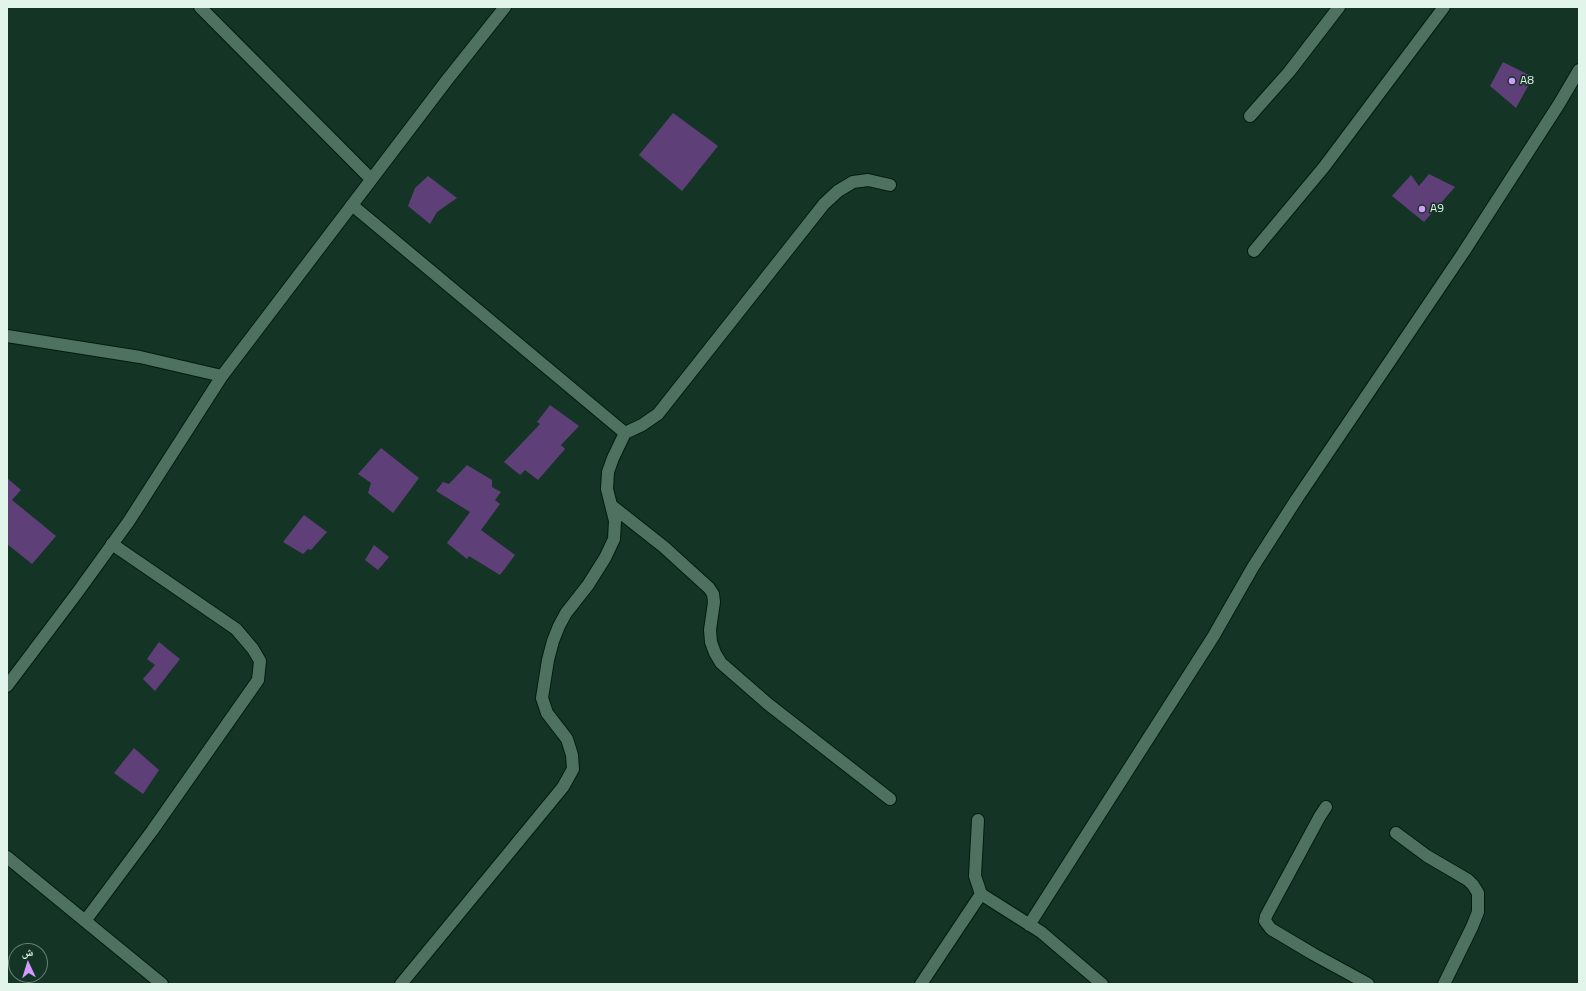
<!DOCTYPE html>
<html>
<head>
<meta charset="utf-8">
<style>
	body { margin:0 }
	#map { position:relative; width:1586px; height:991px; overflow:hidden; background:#143525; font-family:"Titillium Web","Noto Naskh Arabic",sans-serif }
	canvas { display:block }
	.frame { position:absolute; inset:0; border:8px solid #e2f5ea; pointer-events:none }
	.north { position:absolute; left:8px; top:943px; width:40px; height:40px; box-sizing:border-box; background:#143525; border:1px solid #668274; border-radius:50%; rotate:356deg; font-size:11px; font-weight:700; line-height:16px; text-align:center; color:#e2f5ea }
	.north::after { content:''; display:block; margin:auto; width:14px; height:18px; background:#d29cfd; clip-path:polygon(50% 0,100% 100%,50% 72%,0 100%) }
</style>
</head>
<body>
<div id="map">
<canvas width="1586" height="991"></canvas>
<div class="frame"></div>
<div class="north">ش</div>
</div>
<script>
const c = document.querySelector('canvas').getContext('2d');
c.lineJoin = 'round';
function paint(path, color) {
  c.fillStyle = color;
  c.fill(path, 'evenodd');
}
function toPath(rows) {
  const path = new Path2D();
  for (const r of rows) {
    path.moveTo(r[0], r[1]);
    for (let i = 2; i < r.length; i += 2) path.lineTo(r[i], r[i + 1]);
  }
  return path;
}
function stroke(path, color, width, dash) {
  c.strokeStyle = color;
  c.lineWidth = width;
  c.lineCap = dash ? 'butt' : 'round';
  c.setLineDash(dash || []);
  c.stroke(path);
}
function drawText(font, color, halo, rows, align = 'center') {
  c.font = font + ' "Titillium Web",sans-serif';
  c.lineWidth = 3.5;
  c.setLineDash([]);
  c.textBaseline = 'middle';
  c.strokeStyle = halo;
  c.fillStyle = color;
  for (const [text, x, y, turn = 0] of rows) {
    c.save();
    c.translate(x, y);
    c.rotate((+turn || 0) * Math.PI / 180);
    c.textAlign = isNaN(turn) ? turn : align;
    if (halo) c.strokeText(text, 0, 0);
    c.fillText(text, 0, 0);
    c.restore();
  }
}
paint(toPath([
	[1503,62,1533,77,1516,108,1490,86],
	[673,113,718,146,682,191,639,155],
	[1429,174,1455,187,1424,222,1392,196,1411,175,1419,186],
	[428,176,457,198,437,212,430,224,408,206,415,188],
	[550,405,579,426,561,445,565,449,538,480,525,470,520,475,504,462,540,424,537,422],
	[381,448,419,478,393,513,368,493,371,483,358,474],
	[467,465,492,480,492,487,501,492,495,500,500,504,481,530,515,555,500,575,469,556,467,559,447,543,470,512,436,491,443,482,449,484],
	[7,478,21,490,12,500,56,536,32,564,7,544],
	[304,515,327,532,311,550,308,549,303,554,283,542],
	[374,545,389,557,378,570,365,560],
	[159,642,180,659,155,691,143,679,155,665,147,659],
	[134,748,159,770,143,794,114,773]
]), '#5f3f77');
const street = toPath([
	[200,7,371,179],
	[1250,116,1289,72,1339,7],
	[352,205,625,433,642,425,658,414,824,204,838,191,853,182,868,180,890,185],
	[1254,251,1324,167,1444,7],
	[7,336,140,357,222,376],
	[612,506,664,547,709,588,713,594,714,602,710,630,711,642,715,653,721,663,768,704,890,799],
	[1326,807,1320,816,1266,916,1265,921,1271,929,1313,954,1368,984],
	[978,820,975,876,981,894,1041,932,1102,984],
	[1396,833,1427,856,1468,880,1473,885,1478,893,1478,912,1472,927,1444,984],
	[7,857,162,984],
	[85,921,152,831,258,680,260,661,253,649,236,629,112,544],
	[1029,925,1213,637,1253,567,1296,500,1463,253,1559,104,1579,70],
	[401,984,563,787,573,769,572,755,567,739,547,713,542,698,548,660,553,641,559,626,566,613,588,585,605,558,614,539,615,521,607,489,608,472,613,458,625,433],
	[921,984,981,894]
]);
const secondary = toPath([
	[7,686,77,593,129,521,222,376,447,80,505,7]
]);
stroke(street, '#001c0e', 14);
stroke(secondary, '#001c0e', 14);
stroke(street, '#4f715f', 12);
stroke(secondary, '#4f715f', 12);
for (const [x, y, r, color] of [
	[1512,81,4,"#d29cfd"],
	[1422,209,4,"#d29cfd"]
]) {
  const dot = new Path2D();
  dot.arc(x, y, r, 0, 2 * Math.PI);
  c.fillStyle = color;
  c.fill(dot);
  stroke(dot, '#143525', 1.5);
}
drawText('12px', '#e2f5ea', '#143525', [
	["A8",1520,81],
	["A9",1430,209]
], 'left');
</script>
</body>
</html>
